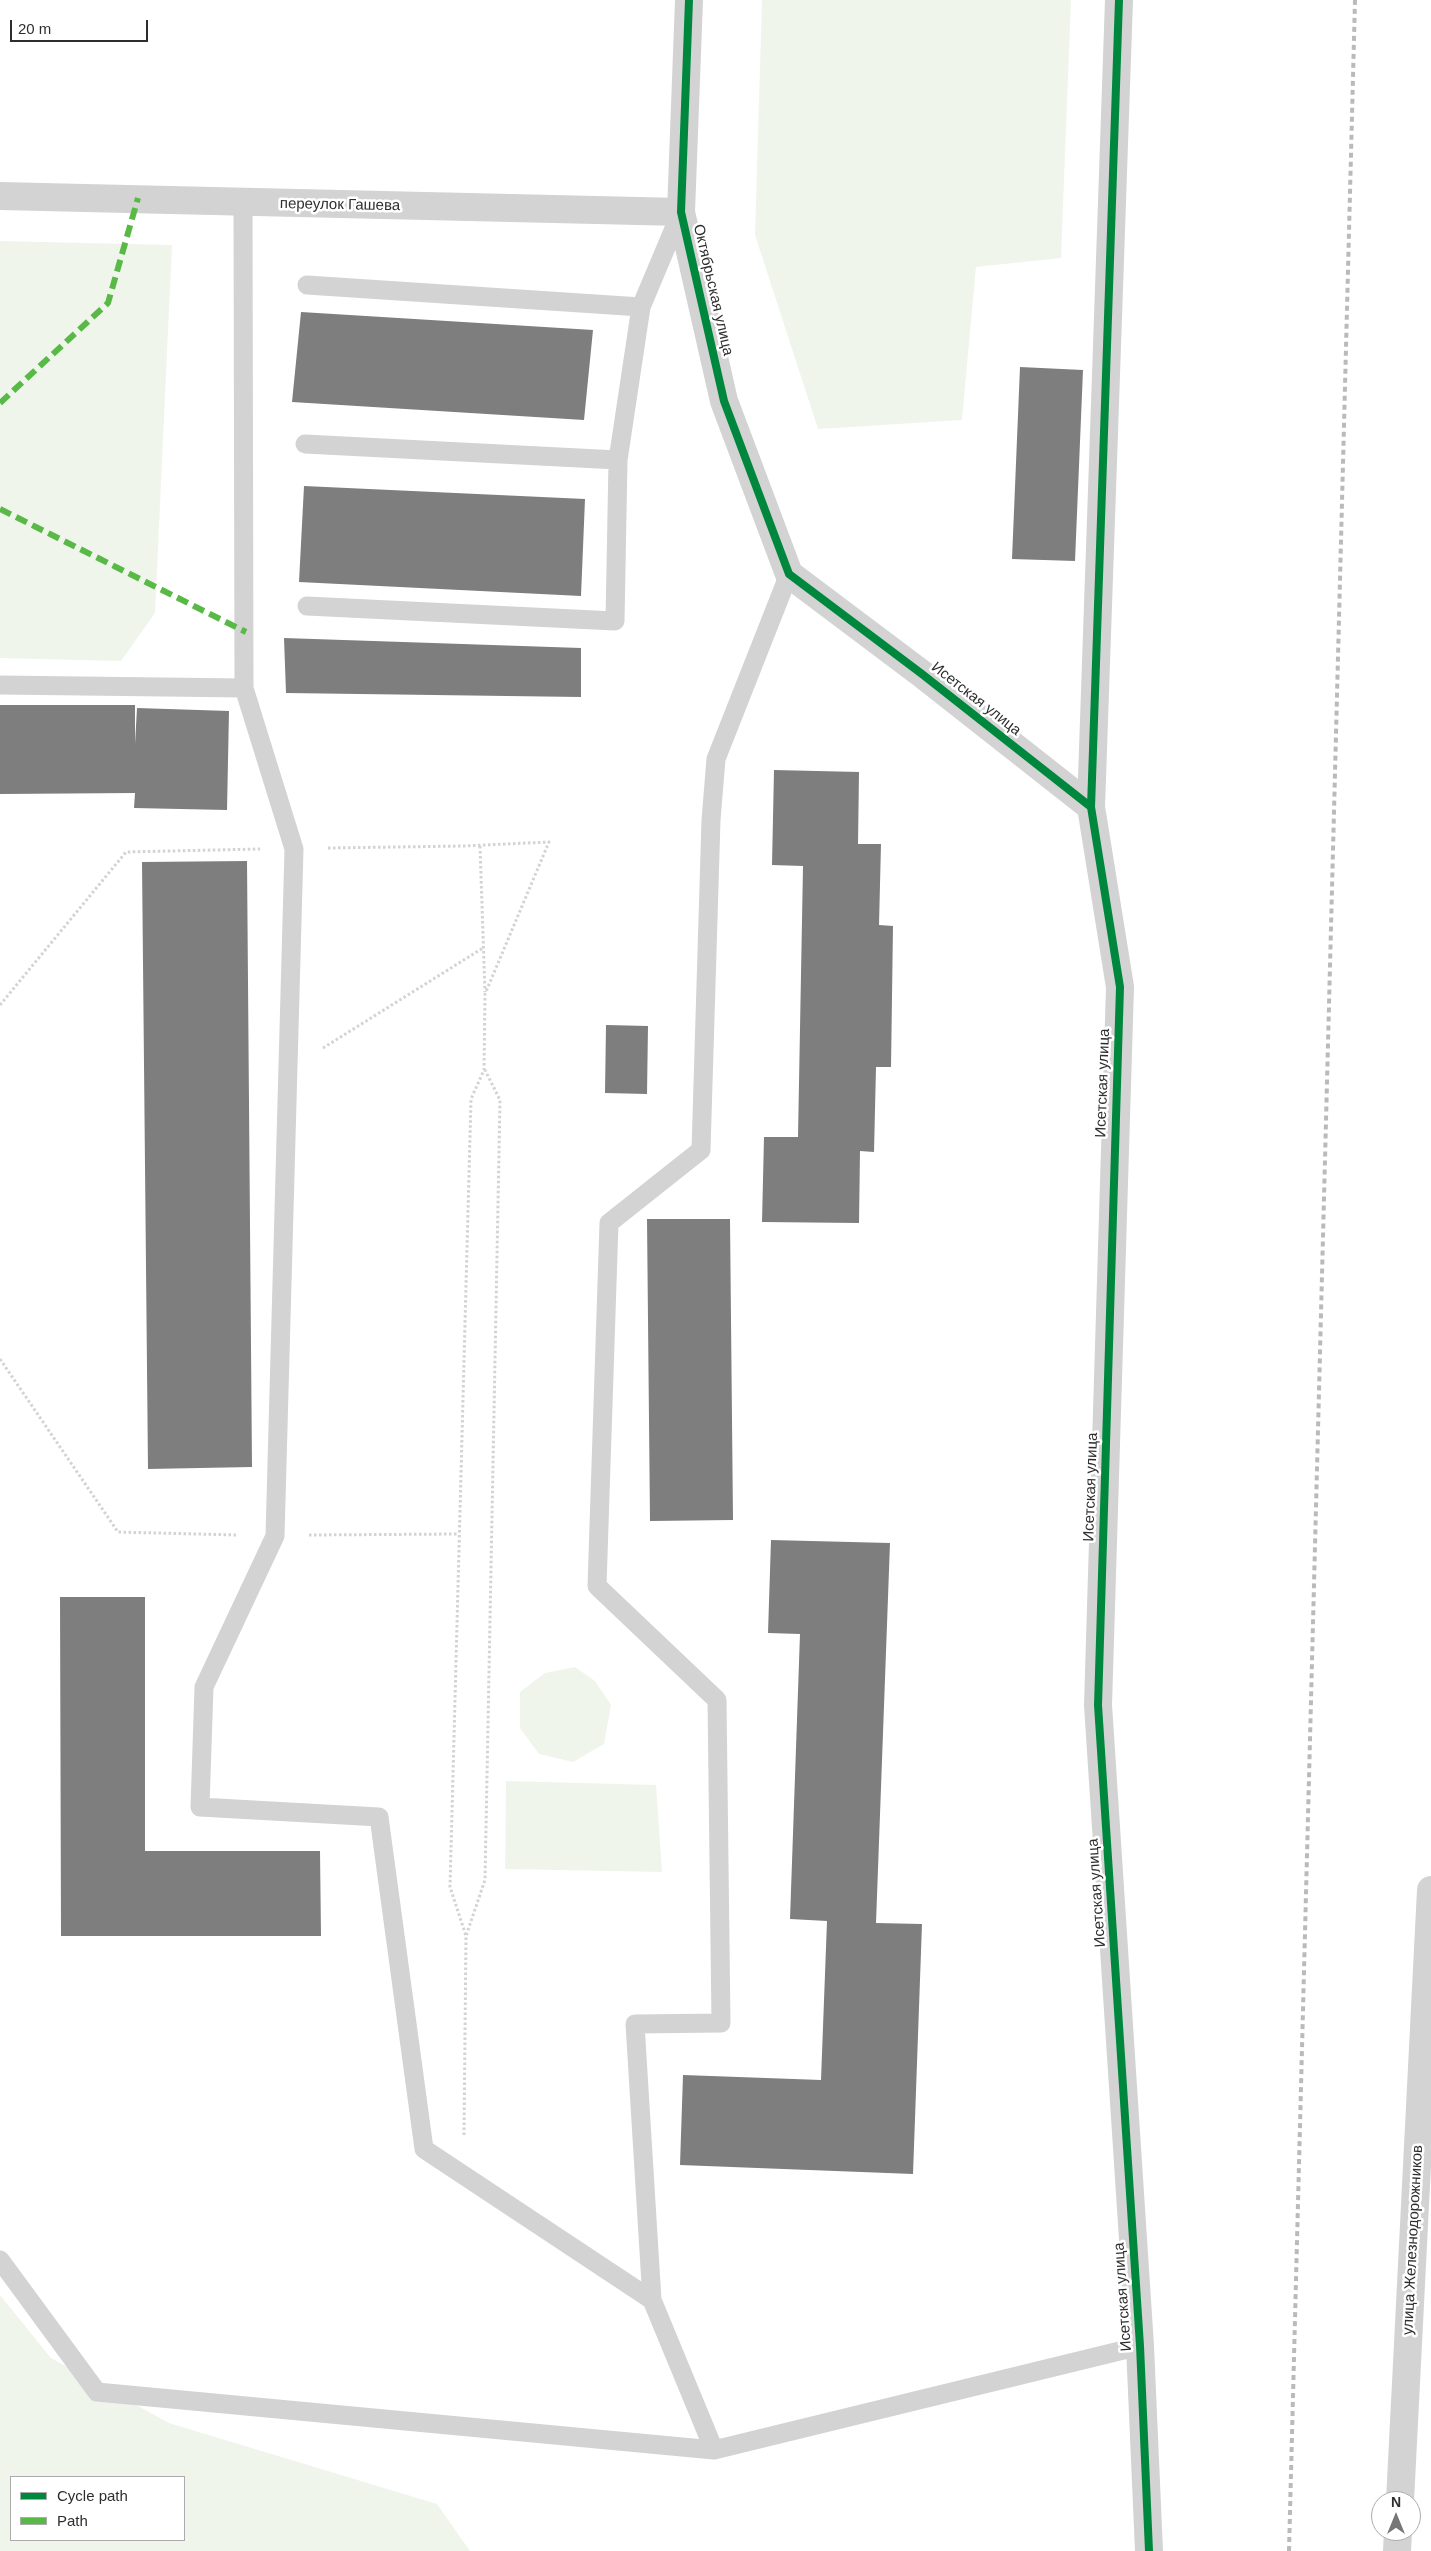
<!DOCTYPE html>
<html>
<head>
<meta charset="utf-8">
<style>
	body { margin:0 }
	#map { position:relative; width:1431px; height:2551px; overflow:hidden; background:#fff; font-family:Arial,sans-serif }
	canvas { display:block }
	.legend { position:absolute; left:10px; top:2476px; width:175px; height:65px; box-sizing:border-box; background:#fff; border:1px solid #ababab; margin:0; padding:6px 9px; list-style:none; font-size:15px; color:#2e2e2e }
	.legend li { display:flex; align-items:center; gap:10px; height:25px }
	.legend b { width:25px; border:1px solid #ababab }
	.north { position:absolute; left:1371px; top:2491px; width:50px; height:50px; box-sizing:border-box; background:#fff; border:1px solid #ababab; border-radius:50%; rotate:0deg; font-size:14px; font-weight:700; line-height:20px; text-align:center; color:#2e2e2e }
	.north::after { content:''; display:block; margin:auto; width:18px; height:22px; background:#777; clip-path:polygon(50% 0,100% 100%,50% 72%,0 100%) }
	.scale { position:absolute; left:10px; top:20px; width:138px; height:22px; box-sizing:border-box; border:2px solid #2e2e2e; border-top:0; padding-left:6px; font-size:15px; line-height:18px; white-space:nowrap; color:#2e2e2e; -webkit-text-stroke:4px #fff; paint-order:stroke }
</style>
</head>
<body>
<div id="map">
<canvas width="1431" height="2551"></canvas>
<ul class="legend">
<li><b style="height:6px;background:#00873e"></b>Cycle path</li>
<li><b style="height:6px;background:#58b947"></b>Path</li>
</ul>
<div class="north">N</div>
<div class="scale">20 m</div>
</div>
<script>
const c = document.querySelector('canvas').getContext('2d');
c.lineJoin = 'round';
function paint(path, color) {
  c.fillStyle = color;
  c.fill(path, 'evenodd');
}
function toPath(rows) {
  const path = new Path2D();
  for (const r of rows) {
    path.moveTo(r[0], r[1]);
    for (let i = 2; i < r.length; i += 2) path.lineTo(r[i], r[i + 1]);
  }
  return path;
}
function stroke(path, color, width, dash) {
  c.strokeStyle = color;
  c.lineWidth = width;
  c.lineCap = dash ? 'butt' : 'round';
  c.setLineDash(dash || []);
  c.stroke(path);
}
function drawText(font, color, halo, rows, align = 'center') {
  c.font = font + ' Arial,sans-serif';
  c.lineWidth = 5;
  c.setLineDash([]);
  c.textBaseline = 'middle';
  c.strokeStyle = halo;
  c.fillStyle = color;
  for (const [text, x, y, turn = 0] of rows) {
    c.save();
    c.translate(x, y);
    c.rotate((+turn || 0) * Math.PI / 180);
    c.textAlign = isNaN(turn) ? turn : align;
    if (halo) c.strokeText(text, 0, 0);
    c.fillText(text, 0, 0);
    c.restore();
  }
}
paint(toPath([
	[762,0,1071,0,1061,258,976,267,962,420,818,429,755,235],
	[0,241,172,245,155,613,121,661,0,658],
	[575,1667,595,1681,611,1705,604,1744,573,1762,539,1754,520,1728,520,1692,545,1673],
	[506,1781,656,1785,662,1872,505,1869],
	[0,2295,51,2358,169,2423,437,2504,470,2551,0,2551],
	[11,2477,184,2477,184,2540,11,2540]
]), '#f0f5ec');
paint(toPath([
	[301,312,593,330,584,420,292,402],
	[1020,367,1083,370,1075,561,1012,559],
	[304,486,585,499,581,596,299,582],
	[284,638,581,648,581,697,286,693],
	[0,705,135,705,135,744,137,708,229,711,227,810,134,808,135,793,0,794],
	[774,770,859,772,858,844,881,844,879,925,893,926,891,1067,876,1067,874,1152,860,1151,859,1223,762,1222,764,1137,798,1137,803,866,772,865],
	[247,861,252,1467,148,1469,142,862],
	[606,1025,648,1026,647,1094,605,1093],
	[647,1219,730,1219,733,1520,650,1521],
	[771,1540,890,1543,876,1923,922,1924,913,2174,680,2165,683,2075,821,2080,827,1921,790,1919,800,1634,768,1633],
	[60,1597,145,1597,145,1851,320,1851,321,1936,61,1936]
]), '#7e7e7e');
stroke(toPath([
	[480,846,485,992],
	[328,848,463,846,549,842,485,994,484,1070,471,1099,450,1887,466,1936],
	[0,1005,126,852,260,849],
	[323,1048,483,948],
	[0,1359,118,1532,238,1535],
	[309,1535,459,1534],
	[464,2135,466,1936,485,1880,500,1100,485,1070]
]), '#d3d3d3', 3, [2.5, 2.5]);
stroke(toPath([
	[243,202,244,688,294,849,275,1536,204,1687,200,1807,379,1817,424,2149,652,2300],
	[307,285,641,307],
	[305,444,618,460],
	[789,574,716,759,711,820,701,1150,609,1223,597,1586,717,1700,721,2023,635,2024,652,2300,714,2450,1140,2346],
	[307,606,615,621,618,460,641,307,681,212],
	[0,685,244,688],
	[0,2260,97,2392,714,2450]
]), '#d3d3d3', 19);
stroke(toPath([
	[0,196,681,212],
	[1091,807,1119,0],
	[1400,2501,1431,1890],
	[1397,2551,1398,2531]
]), '#d3d3d3', 28);
stroke(toPath([
	[689,0,681,212,724,401,789,574,922,674,1091,807,1120,987,1098,1705,1140,2346,1149,2551]
]), '#d3d3d3', 28);
stroke(toPath([
	[1289,2551,1355,0]
]), '#bababa', 4, [5, 4]);
stroke(toPath([
	[0,403,108,303,138,198],
	[0,509,246,632]
]), '#58b947', 6, [12, 6]);
stroke(toPath([
	[689,0,681,212,724,401,789,574,922,674,1091,807,1120,987,1098,1705,1140,2346,1149,2551],
	[1091,807,1119,0]
]), '#00873e', 8);
drawText('15px', '#2e2e2e', '#fff', [
	["переулок Гашева",340,205,1],
	["Октябрьская улица",713,290,77],
	["Исетская улица",976,699,38],
	["Исетская улица",1103,1083,-88],
	["Исетская улица",1091,1487,-88],
	["Исетская улица",1097,1893,-94],
	["улица Железнодорожников",1413,2240,-87],
	["Исетская улица",1123,2297,-94]
]);
</script>
</body>
</html>
